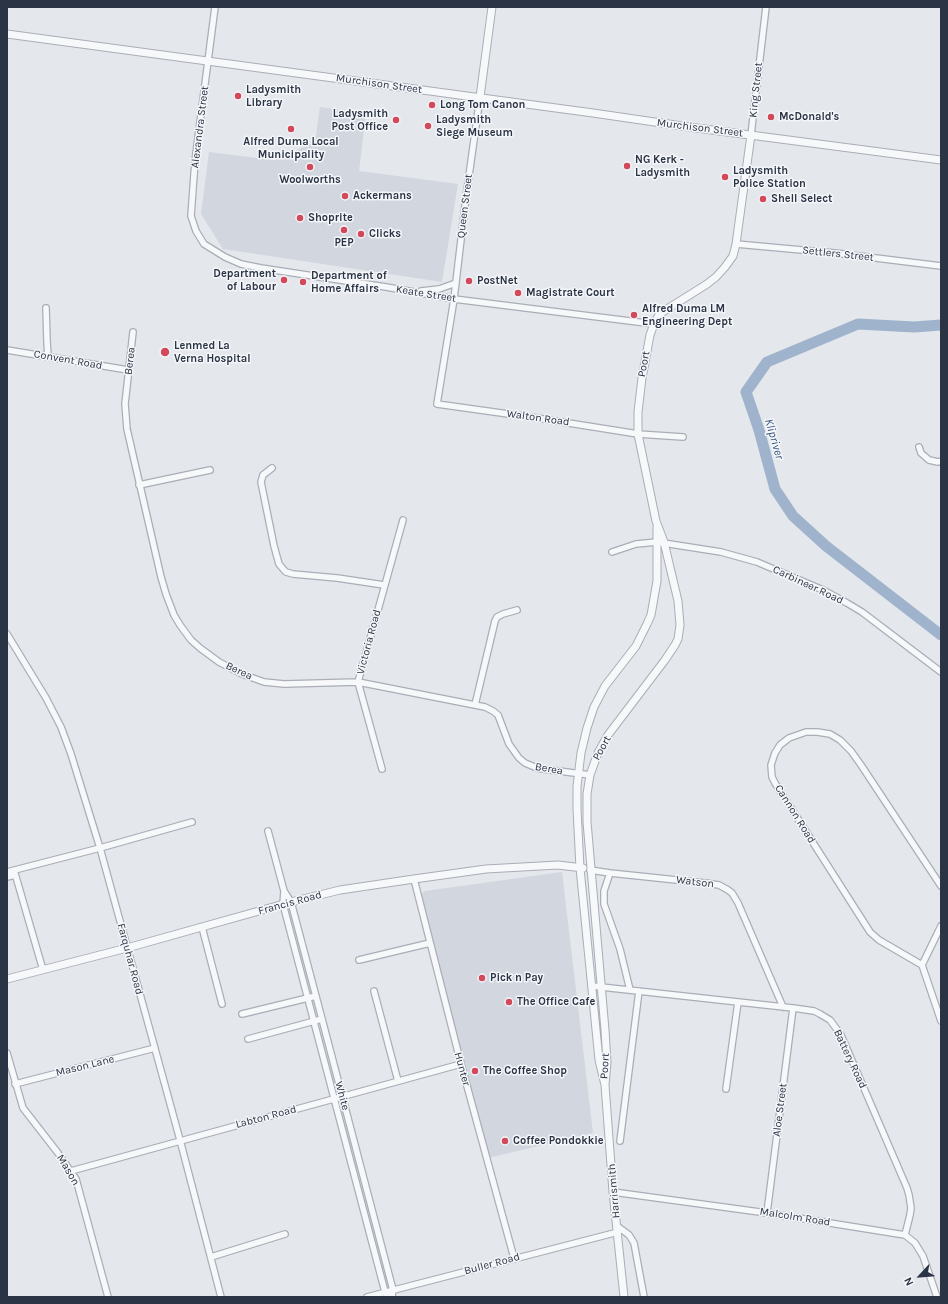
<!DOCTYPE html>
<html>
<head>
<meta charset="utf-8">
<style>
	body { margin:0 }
	#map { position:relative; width:948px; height:1304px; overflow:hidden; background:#e4e7ec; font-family:Karla,sans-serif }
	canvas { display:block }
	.frame { position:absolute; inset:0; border:8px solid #2b3445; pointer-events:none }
	.north { position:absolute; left:900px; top:1256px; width:40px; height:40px; -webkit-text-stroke:3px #f4f6f9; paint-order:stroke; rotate:244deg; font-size:11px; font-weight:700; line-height:16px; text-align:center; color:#2b3445 }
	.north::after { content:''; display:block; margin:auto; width:14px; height:18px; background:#2b3445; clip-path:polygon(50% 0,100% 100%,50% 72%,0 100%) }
</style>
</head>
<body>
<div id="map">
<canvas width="948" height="1304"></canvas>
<div class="frame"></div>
<div class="north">N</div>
</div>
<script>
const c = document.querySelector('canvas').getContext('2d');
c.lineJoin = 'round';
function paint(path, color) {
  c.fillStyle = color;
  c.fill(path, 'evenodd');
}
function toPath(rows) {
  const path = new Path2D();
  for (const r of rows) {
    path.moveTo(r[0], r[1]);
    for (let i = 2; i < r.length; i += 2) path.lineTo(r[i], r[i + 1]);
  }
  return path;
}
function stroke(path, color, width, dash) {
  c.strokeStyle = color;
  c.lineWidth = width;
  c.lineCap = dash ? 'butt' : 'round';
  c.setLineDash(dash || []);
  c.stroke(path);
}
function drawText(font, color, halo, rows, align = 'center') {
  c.font = font + ' Karla,sans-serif';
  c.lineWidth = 3;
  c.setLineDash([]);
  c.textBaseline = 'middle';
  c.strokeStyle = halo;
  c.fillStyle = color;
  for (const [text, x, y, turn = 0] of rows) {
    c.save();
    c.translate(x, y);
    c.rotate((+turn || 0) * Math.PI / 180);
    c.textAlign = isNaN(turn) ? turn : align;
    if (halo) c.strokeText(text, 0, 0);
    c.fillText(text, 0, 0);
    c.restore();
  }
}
paint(toPath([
	[320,107,366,114,359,171,458,184,442,282,223,249,201,214,209,152,274,160,315,142],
	[562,872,593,1133,488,1158,419,896,425,891]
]), '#d2d6de');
stroke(toPath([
	[941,325,914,327,858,324,767,362,746,392,759,430,775,489,793,516,826,546,941,635]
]), '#9fb4cc', 11);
const minor = toPath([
	[215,7,195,161,191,216,196,231,204,244,225,257,241,264,261,268,386,287,454,299,654,324],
	[480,97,466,197,454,299,437,404,537,418,638,434,683,437],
	[751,135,766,7],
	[736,244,835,253,941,266],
	[421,291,439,289,456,283],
	[46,308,47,341,48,357],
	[133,332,125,404,127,429,161,577,166,594,174,615,180,625,191,640,200,648,219,662,242,674,264,682,284,684,358,682,485,707,493,711,498,715,509,744,519,758,525,763,537,768,543,769,590,775],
	[7,350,128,370],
	[919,447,921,453,929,460,938,462,941,461],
	[272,468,263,475,261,482,274,546,279,564,284,570,286,572,293,574,337,578,384,585],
	[139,485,210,470],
	[612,552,636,544,657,542,721,552,757,562,823,590,847,603,862,612,941,672],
	[7,634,46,698,61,727,71,754,100,848,180,1140,221,1297],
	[475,705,495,621,497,617,503,614,517,610],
	[382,769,358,682,403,520],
	[268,831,284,891,291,902,322,1019,393,1290,392,1297],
	[14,870,43,970],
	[590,870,610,873,705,883,719,885,728,890,732,893,738,903,783,1007],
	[7,872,100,848,192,822],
	[610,873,604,891,604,904,620,949,630,990],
	[7,877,15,875],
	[414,879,461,1064,514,1258],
	[941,886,861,765,851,751,840,740,830,734,817,732,806,732,789,738,780,745,775,753,771,765,772,777,775,783,870,932,879,940,922,965,941,1021],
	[284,891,283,904,385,1292,388,1297],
	[202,927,222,1004],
	[359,960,430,943],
	[922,965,941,926],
	[592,986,793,1008,814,1011,820,1014,830,1020,841,1035,907,1188,909,1195,911,1208,910,1215,905,1235],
	[374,991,398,1081],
	[242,1014,316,996],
	[248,1039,322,1019],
	[7,1053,23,1108,58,1153,76,1179,108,1297],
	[15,1084,155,1048],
	[726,1089,738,1002],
	[620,1141,639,991],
	[71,1171,461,1064],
	[613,1192,767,1213,905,1235,915,1243,923,1256,937,1297],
	[767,1213,793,1008],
	[617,1226,629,1235,634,1243,644,1297],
	[211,1257,285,1234],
	[367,1297,618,1232]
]);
const tertiary = toPath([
	[7,34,593,113,689,127,941,160],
	[480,97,492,7],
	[7,979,127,948,291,902,340,890,414,879,486,869,558,865,583,868],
	[605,1085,607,1062,605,1030,587,822,587,794,590,775,598,753,608,735,665,660,675,645,678,639,680,625,678,601,664,542,656,521,638,434,638,412,642,378,650,335,654,324,659,315,664,311,707,284,716,277,725,267,733,256,736,244,751,135],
	[624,1297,613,1192,605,1085,599,1060,580,868,577,809,577,786,581,753,587,728,594,707,605,686,636,646,647,624,651,615,657,581,657,527]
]);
stroke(minor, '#a9aeb7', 8);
stroke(tertiary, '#a9aeb7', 9);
stroke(minor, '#f7f8fa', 5.5);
stroke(tertiary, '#f7f8fa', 7);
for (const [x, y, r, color] of [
	[238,96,4,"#d1495b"],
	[432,105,4,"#d1495b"],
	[771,117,4,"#d1495b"],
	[396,120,4,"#d1495b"],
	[428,126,4,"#d1495b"],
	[291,129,4,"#d1495b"],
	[627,166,4,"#d1495b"],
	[310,167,4,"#d1495b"],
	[725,177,4,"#d1495b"],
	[345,196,4,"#d1495b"],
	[763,199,4,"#d1495b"],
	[300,218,4,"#d1495b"],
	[344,230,4,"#d1495b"],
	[361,234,4,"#d1495b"],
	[284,280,4,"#d1495b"],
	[469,281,4,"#d1495b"],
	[303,282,4,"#d1495b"],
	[518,293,4,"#d1495b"],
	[634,315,4,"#d1495b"],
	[165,352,5,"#d1495b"],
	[482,978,4,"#d1495b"],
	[509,1002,4,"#d1495b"],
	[475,1071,4,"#d1495b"],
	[505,1141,4,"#d1495b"]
]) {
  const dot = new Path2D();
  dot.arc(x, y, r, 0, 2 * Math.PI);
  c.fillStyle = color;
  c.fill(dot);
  stroke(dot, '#f4f6f9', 1.5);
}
drawText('11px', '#2b3445', '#f4f6f9', [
	["Murchison Street",379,84,8],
	["King Street",756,90,-84],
	["Alexandra Street",200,127,-83],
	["Murchison Street",700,128,7],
	["Queen Street",465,206,-83],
	["Settlers Street",838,254,6],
	["Keate Street",426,294,9],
	["Convent Road",68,360,10],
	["Berea",130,361,-83],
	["Poort",644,364,-80],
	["Walton Road",538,418,8],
	["Carbineer Road",808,585,25],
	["Victoria Road",369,642,-75],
	["Berea",239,671,25],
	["Poort",602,748,-61],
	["Berea",549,769,10],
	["Cannon Road",795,814,58],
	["Watson",695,882,7],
	["Francis Road",290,903,-15],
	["Farquhar Road",130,959,75],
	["Battery Road",850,1059,65],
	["Mason Lane",85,1066,-14],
	["Poort",605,1066,-86],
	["Hunter",462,1069,75],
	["White",342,1096,75],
	["Aloe Street",780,1110,-83],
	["Labton Road",266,1117,-15],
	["Mason",68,1170,59],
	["Harrismith",614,1191,-95],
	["Malcolm Road",795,1217,9],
	["Buller Road",492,1264,-15]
]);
drawText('bold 11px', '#2b3445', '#f4f6f9', [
	["Ladysmith",246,90],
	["Library",246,103],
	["Long Tom Canon",440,105],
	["Ladysmith",388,114,"right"],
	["Post Office",388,127,"right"],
	["McDonald's",779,117],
	["Ladysmith",436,120],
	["Siege Museum",436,133],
	["Alfred Duma Local",291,142,"center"],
	["Municipality",291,155,"center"],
	["NG Kerk -",635,160],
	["Ladysmith",635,173],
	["Ladysmith",733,171],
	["Police Station",733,184],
	["Woolworths",310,180,"center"],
	["Ackermans",353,196],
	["Shell Select",771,199],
	["Shoprite",308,218],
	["Clicks",369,234],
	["PEP",344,243,"center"],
	["Department",276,274,"right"],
	["of Labour",276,287,"right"],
	["Department of",311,276],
	["Home Affairs",311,289],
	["PostNet",477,281],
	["Magistrate Court",526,293],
	["Alfred Duma LM",642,309],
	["Engineering Dept",642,322],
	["Lenmed La",174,346],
	["Verna Hospital",174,359],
	["Pick n Pay",490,978],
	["The Office Cafe",517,1002],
	["The Coffee Shop",483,1071],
	["Coffee Pondokkie",513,1141]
], 'left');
drawText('italic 12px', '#34527a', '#f4f6f9', [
	["Klipriver",774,439,74]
]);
</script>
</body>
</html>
